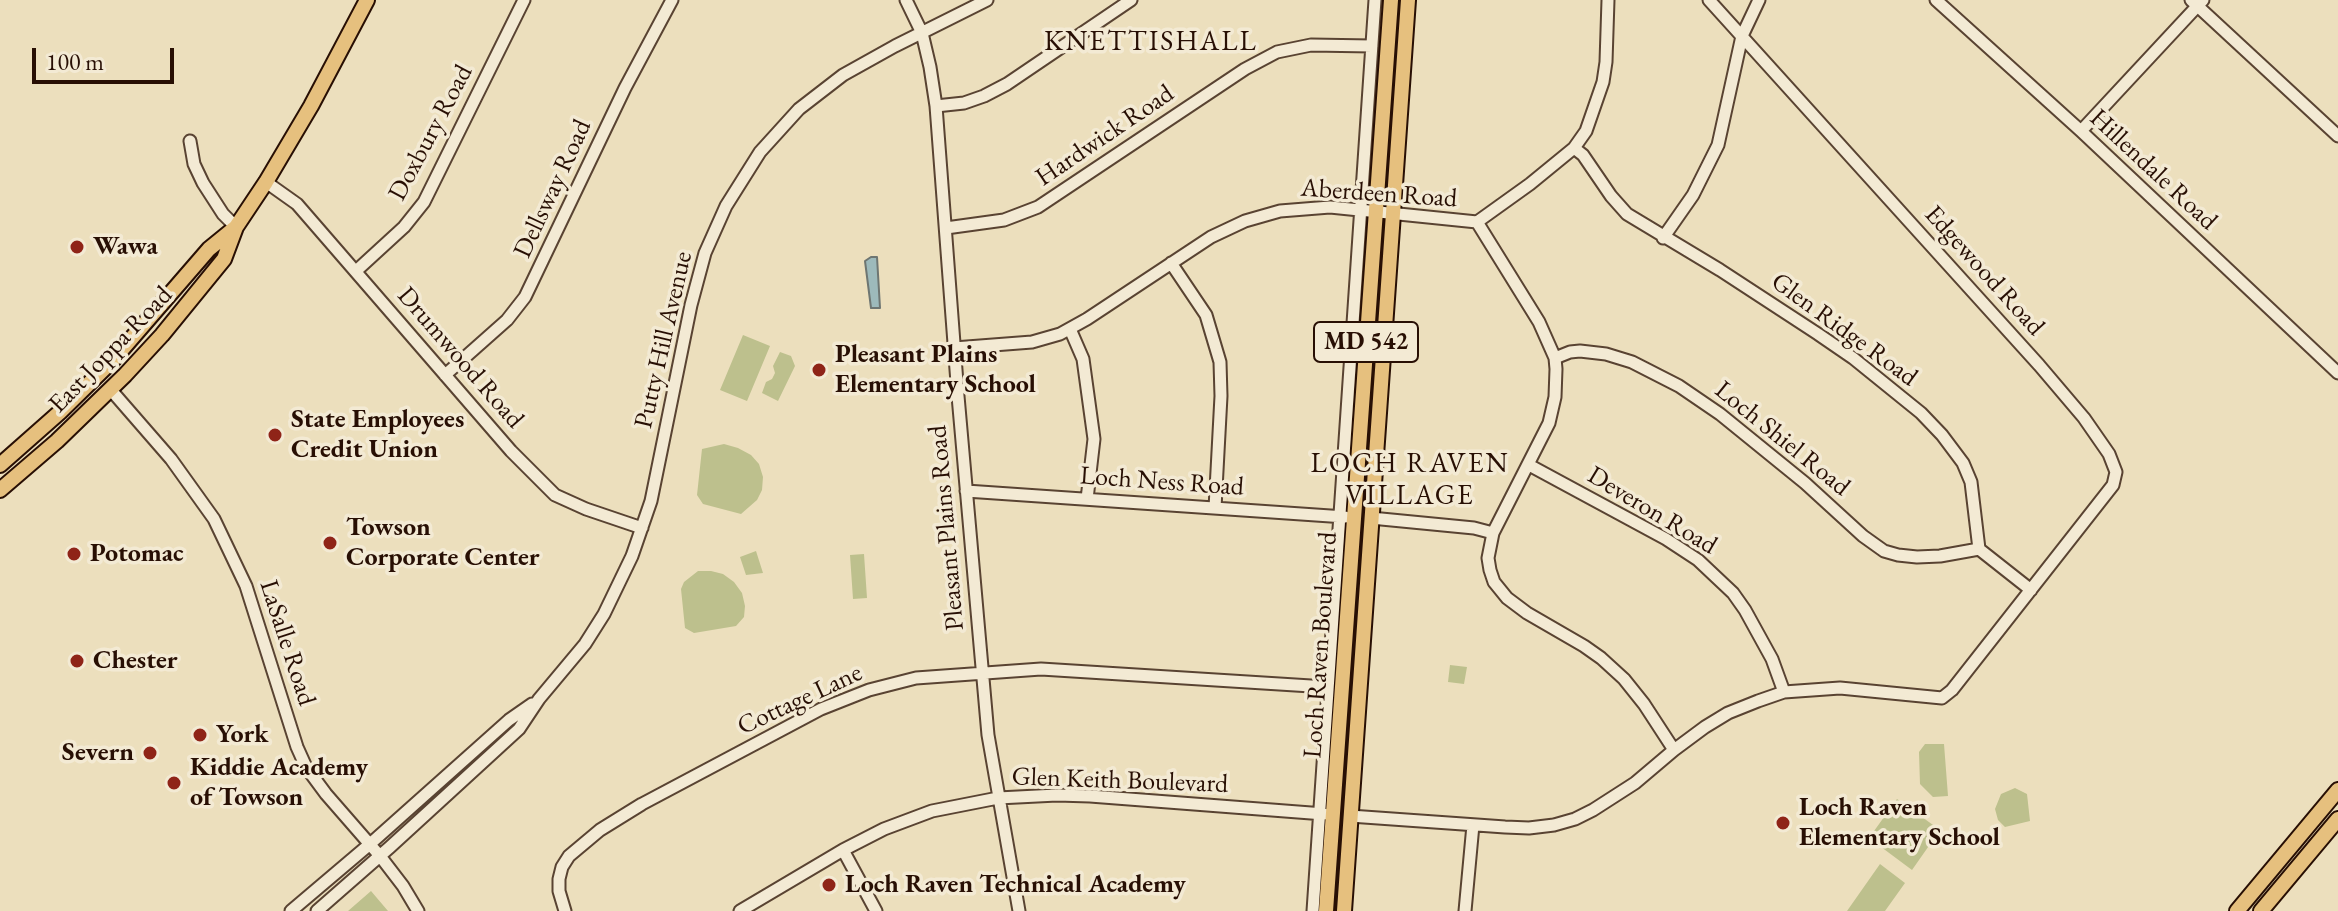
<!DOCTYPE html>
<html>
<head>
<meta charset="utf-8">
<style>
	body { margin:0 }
	#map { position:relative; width:2338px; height:911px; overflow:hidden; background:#ecdfbd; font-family:"EB Garamond",serif }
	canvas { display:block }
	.scale { position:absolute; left:32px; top:48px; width:142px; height:36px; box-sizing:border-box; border:4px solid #280f04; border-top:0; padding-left:10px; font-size:24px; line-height:28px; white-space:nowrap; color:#280f04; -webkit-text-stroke:6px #f3ead4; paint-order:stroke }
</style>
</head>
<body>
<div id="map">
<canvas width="2338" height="911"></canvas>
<div class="scale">100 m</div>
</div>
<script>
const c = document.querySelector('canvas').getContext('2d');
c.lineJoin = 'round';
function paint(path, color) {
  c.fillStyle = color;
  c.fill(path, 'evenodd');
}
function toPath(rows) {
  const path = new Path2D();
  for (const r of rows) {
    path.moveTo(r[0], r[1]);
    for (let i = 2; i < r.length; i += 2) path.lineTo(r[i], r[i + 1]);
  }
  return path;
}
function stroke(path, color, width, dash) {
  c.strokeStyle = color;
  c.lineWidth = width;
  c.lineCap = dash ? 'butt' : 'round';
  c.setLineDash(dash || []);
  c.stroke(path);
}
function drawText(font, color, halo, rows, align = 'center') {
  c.font = font + ' "EB Garamond",serif';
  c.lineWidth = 7;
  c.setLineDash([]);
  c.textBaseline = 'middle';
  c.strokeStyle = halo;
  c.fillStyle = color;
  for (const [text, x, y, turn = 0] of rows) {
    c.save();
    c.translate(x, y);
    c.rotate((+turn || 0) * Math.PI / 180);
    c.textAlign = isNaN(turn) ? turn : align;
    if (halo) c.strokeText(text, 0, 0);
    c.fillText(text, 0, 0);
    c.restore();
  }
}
paint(toPath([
	[743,335,770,346,747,401,720,390],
	[780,352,791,356,795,366,778,401,762,393,766,382,772,379,775,373,773,366],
	[724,444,738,448,751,455,759,464,763,477,762,490,757,500,741,514,703,504,697,495,702,449],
	[756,551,763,573,746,575,740,557],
	[864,554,867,598,853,599,850,555],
	[698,571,711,571,723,574,734,582,742,593,745,606,744,617,736,626,694,633,685,628,681,589,684,582],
	[1450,665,1467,667,1464,684,1448,682],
	[1925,744,1944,744,1948,796,1933,797,1920,784,1919,752],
	[2015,788,2027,794,2030,821,2005,827,1998,820,1995,809,2001,794],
	[1897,799,1940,830,1912,870,1869,838],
	[1880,864,1905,883,1885,911,1847,911],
	[371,891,388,911,348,911]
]), '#bdc08d');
const water = toPath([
	[871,257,877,257,880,308,871,308,865,261,871,257]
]);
paint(water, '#9dbabb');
stroke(water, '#6e7672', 2);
const minor = toPath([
	[906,0,922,33,930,67,936,106,958,396,988,735,1019,911],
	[1936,0,2081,131,2338,373],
	[2191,0,2338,136],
	[936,106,964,103,984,96,1007,84,1131,0],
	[2081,131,2203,0],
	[190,141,194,164,203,183,223,214,236,227],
	[1574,148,1583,155,1611,196,1627,214,1720,270,1818,334,1853,358,1921,413,1942,435,1963,463,1971,482,1979,549,2031,590],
	[266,182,297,204,511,451,555,495,586,509,642,528],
	[1477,222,1539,322,1555,358,1556,369,1555,397,1549,423,1493,533,1488,558,1490,570,1494,582,1507,598,1527,613,1584,646,1601,658,1624,679,1644,704,1674,750],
	[1477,222,1530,184,1574,148,1586,131,1603,82,1606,62,1608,0],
	[946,228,1004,220,1038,207,1245,69,1277,52,1311,45,1372,46],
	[1663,238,1693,195,1718,145,1742,36,1759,0],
	[1171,263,1206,315,1220,362,1221,396,1215,508],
	[356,271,404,227,424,202,524,0],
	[1070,329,1083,359,1094,439,1087,499],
	[954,348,1032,342,1060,334,1087,319,1211,237,1245,221,1280,211,1330,207,1477,222],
	[1555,358,1570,352,1580,351,1606,354,1632,362,1679,386,1720,414,1805,483,1863,536,1884,551,1898,555,1917,557,1940,556,1979,549],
	[445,375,507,320,525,297,625,88,672,0],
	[111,390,171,459,214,519,246,586,297,747,306,767,326,794,380,856,403,886,418,911],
	[1529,465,1666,539,1698,560,1733,593,1745,610,1772,659,1784,692],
	[966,491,1345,517],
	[1371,518,1474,528,1493,533],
	[1350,816,1505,827,1529,828,1554,825,1575,819,1593,810,1635,783,1674,750,1705,727,1728,713,1758,701,1784,692,1840,688,1942,698,1952,690,2113,485,2116,472,2109,454,2084,418,2039,365,1709,0],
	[843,850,876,911],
	[291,911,370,844,509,720,532,704],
	[317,911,390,847,519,729,539,699,585,644,604,614,632,556,651,501,691,305,705,253,726,206,760,152,799,109,843,75,895,46,987,0],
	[565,911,559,891,559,879,562,867,569,856,600,830,642,804,821,709,869,690,916,678,1041,669,1327,687],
	[740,911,843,850,884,829,932,811,998,798,1057,795,1090,796,1324,814],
	[1313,911,1375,0],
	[1465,911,1473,825]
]);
const major = toPath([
	[0,465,60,412,112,361,209,249,236,227],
	[0,490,57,441,125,375,162,335,224,259,236,227,266,182,311,106,367,0],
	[1326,911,1391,0],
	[1344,911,1408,0],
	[2237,911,2338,790],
	[2261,911,2338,819]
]);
stroke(minor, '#594332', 15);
stroke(major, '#280f04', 18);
stroke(minor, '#f3ead4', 11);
stroke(major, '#e6c07e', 14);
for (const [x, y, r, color] of [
	[77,247,8,"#8f2418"],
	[819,370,8,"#8f2418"],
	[275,435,8,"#8f2418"],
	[330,543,8,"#8f2418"],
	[74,554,8,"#8f2418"],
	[77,661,8,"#8f2418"],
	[200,735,8,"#8f2418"],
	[150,753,8,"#8f2418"],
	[174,783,8,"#8f2418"],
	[1783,823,8,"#8f2418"],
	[829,885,8,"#8f2418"]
]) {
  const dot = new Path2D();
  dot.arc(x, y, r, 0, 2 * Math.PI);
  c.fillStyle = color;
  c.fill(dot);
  stroke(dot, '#f3ead4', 3);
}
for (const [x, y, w] of [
	[1366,342,104]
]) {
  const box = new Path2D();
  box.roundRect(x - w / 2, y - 20, w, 40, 6);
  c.fillStyle = '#f3ead4';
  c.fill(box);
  stroke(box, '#280f04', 2);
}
drawText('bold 24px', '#280f04', null, [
	["MD 542",1366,342]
]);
drawText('26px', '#280f04', '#f3ead4', [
	["Doxbury Road",431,133,-62],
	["Hardwick Road",1105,136,-34],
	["Hillendale Road",2153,170,43],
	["Dellsway Road",553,189,-65],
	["Aberdeen Road",1379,194,4],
	["Edgewood Road",1984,271,48],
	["Glen Ridge Road",1844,330,36],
	["Putty Hill Avenue",664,340,-77],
	["East Joppa Road",111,350,-46],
	["Drumwood Road",460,358,49],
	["Loch Shiel Road",1782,439,39],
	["Loch Ness Road",1162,482,4],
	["Deveron Road",1652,511,31],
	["Pleasant Plains Road",947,528,-95],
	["LaSalle Road",287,643,72],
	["Loch Raven Boulevard",1321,645,-86],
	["Cottage Lane",800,700,-25],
	["Glen Keith Boulevard",1120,781,2]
]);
drawText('bold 26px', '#280f04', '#f3ead4', [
	["Wawa",93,247],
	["Pleasant Plains",835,355],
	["Elementary School",835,385],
	["State Employees",291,420],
	["Credit Union",291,450],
	["Towson",346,528],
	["Corporate Center",346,558],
	["Potomac",90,554],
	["Chester",93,661],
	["York",216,735],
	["Severn",134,753,"right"],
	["Kiddie Academy",190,768],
	["of Towson",190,798],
	["Loch Raven",1799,808],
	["Elementary School",1799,838],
	["Loch Raven Technical Academy",845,885]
], 'left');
c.letterSpacing = '2px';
drawText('28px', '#280f04', '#f3ead4', [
	["KNETTISHALL",1151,42],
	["LOCH RAVEN",1410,464],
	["VILLAGE",1410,496]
]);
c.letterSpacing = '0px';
</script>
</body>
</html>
